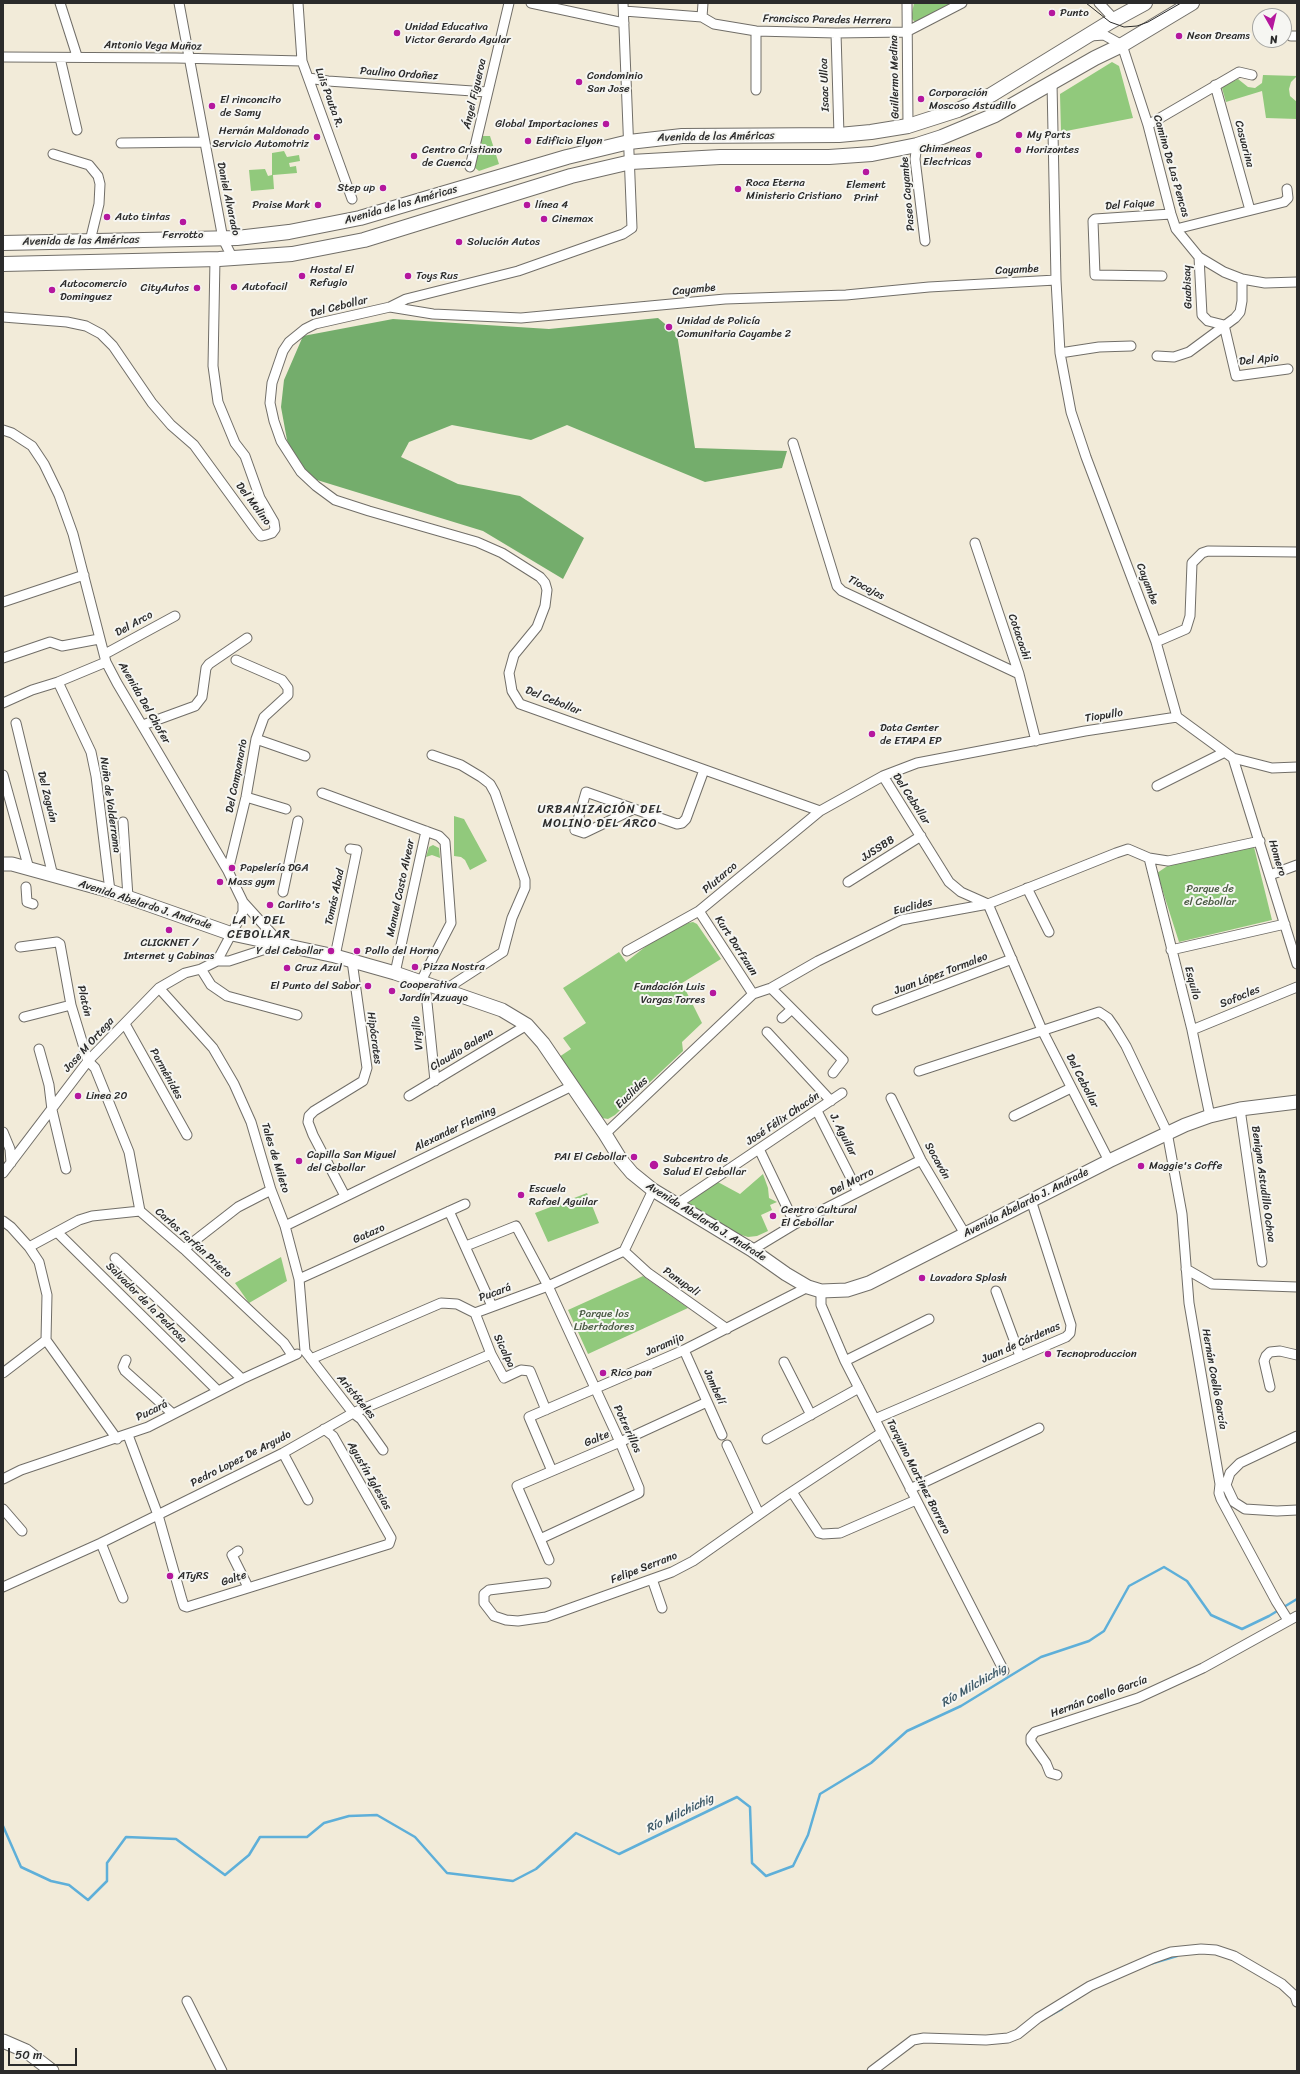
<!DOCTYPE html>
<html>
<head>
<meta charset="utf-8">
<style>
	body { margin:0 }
	#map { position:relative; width:1300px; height:2074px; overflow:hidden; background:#f2ebd9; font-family:Sriracha,sans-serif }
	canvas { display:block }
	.frame { position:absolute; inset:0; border:4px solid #2b2b2b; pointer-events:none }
	.north { position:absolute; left:1252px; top:8px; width:40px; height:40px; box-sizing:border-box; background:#f6f6f2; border:1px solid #a5a5a2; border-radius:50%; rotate:172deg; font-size:11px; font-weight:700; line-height:16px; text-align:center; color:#2b2b2b }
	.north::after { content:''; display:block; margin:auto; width:14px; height:18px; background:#b5179e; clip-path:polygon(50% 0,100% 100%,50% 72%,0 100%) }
	.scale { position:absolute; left:8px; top:2048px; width:69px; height:18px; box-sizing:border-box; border:2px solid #2b2b2b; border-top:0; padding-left:5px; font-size:12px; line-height:14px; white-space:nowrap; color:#2b2b2b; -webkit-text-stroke:3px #f6f6f2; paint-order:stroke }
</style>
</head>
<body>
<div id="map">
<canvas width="1300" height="2074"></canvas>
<div class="frame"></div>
<div class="north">N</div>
<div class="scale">50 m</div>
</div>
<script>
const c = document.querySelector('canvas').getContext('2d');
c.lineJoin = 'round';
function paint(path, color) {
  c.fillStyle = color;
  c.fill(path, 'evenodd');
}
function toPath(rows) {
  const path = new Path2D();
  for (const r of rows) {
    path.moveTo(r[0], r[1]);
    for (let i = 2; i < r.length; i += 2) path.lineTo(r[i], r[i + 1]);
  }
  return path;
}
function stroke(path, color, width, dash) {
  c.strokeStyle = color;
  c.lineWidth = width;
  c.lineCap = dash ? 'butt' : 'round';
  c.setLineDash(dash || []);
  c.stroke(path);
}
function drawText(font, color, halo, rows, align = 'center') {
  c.font = font + ' Sriracha,sans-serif';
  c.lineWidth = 4;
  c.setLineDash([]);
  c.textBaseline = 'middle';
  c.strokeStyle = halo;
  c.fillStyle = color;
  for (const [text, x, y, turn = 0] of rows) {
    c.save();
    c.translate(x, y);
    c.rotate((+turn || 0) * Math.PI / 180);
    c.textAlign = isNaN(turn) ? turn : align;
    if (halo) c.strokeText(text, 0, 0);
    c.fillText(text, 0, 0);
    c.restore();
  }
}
paint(toPath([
	[914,3,953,3,915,22,911,18],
	[1112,62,1119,66,1133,118,1061,132,1060,94],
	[1263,75,1297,76,1291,82,1289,89,1290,96,1297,102,1297,119,1266,118,1262,91,1226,102,1222,88,1224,86,1238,79,1248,87,1255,88,1262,83],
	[480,136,490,136,499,164,479,171,474,167],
	[284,151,287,157,299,155,300,161,289,163,290,167,296,166,297,173,273,175,274,189,251,191,249,170,265,169,268,176,272,175,272,153],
	[454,816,464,819,487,861,470,870,465,860,461,857,454,856],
	[433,845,439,848,440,858,432,855,426,857,429,847],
	[1254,847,1272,920,1179,942,1157,873,1169,865],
	[693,922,697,924,721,959,682,983,702,1023,682,1042,683,1051,615,1115,608,1119,602,1118,559,1057,571,1049,563,1038,586,1023,563,988,619,952,626,962,659,936,688,923],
	[763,1174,768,1188,769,1198,777,1202,770,1205,772,1210,761,1215,768,1231,757,1236,748,1237,735,1233,685,1201,716,1181,740,1194],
	[587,1193,599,1223,548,1242,535,1213],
	[281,1257,287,1281,249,1303,235,1283],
	[643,1276,688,1308,588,1354,568,1310]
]), '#91c97c');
paint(toPath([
	[658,318,677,334,695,448,787,451,782,468,705,482,567,425,531,440,452,425,409,442,401,457,458,484,520,496,584,538,563,579,483,531,317,480,302,468,293,455,287,440,281,407,284,380,303,336,393,319,549,329]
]), '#74ad6c');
stroke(toPath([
	[3,1826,21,1867,51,1881,69,1885,88,1900,107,1881,107,1863,126,1837,176,1839,225,1875,249,1855,260,1837,307,1837,324,1823,349,1816,377,1815,415,1837,447,1873,513,1881,536,1869,576,1833,619,1854,737,1797,750,1807,752,1863,766,1876,793,1866,808,1835,820,1794,871,1763,907,1731,961,1706,1041,1657,1089,1641,1104,1631,1129,1586,1164,1567,1187,1581,1211,1615,1242,1629,1269,1616,1297,1599],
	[1150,1964,1177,1956],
	[1051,2015,1062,2009]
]), '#5eafd9', 2.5);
const street = toPath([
	[60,3,77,56],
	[179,3,223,239,233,259],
	[298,3,302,61,352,199],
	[531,3,624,23],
	[623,3,632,228,623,234,518,271,406,299,390,307,315,324,305,329,289,342,283,351,272,383,270,403,274,421,281,441,301,472,316,486,335,500,369,511,477,542,502,553,540,577,545,583,547,590,545,606,537,627,514,655,509,673,512,691,520,704,820,811,883,776,917,763,1085,731,1177,717],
	[907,3,908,126],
	[1099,3,1115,20],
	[624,11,702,17,714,24,756,31,836,33,906,32,962,3],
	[702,17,703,3],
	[756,31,756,90],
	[836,33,839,135],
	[1090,36,1104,35,1122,45,1148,125,1171,214,1176,229,1199,257,1224,272,1242,279,1265,283,1297,282],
	[1291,36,1297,36],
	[3,57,176,58,302,61],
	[60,58,77,130],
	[309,78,328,81,487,92],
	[1052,83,1056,280,1060,353,1071,412,1086,457,1156,642,1177,717,1233,758,1272,768,1297,767],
	[1215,85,1250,210],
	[1148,125,1239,72,1252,75],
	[121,143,204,142],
	[917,145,915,159,925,241],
	[53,154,89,165,98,176,100,184,99,204,90,241],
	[470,167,509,3],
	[1176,229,1284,202,1288,198,1287,189],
	[1199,257,1202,315,1208,321,1224,325,1236,376,1288,369],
	[1162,276,1095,275,1093,221,1095,219,1171,214],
	[390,307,433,314,521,318,725,299,846,295,929,287,1056,280],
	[3,317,67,322,86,326,101,334,113,346,152,403,171,425,194,445,256,530,261,536,266,535,272,533,275,529,274,522,260,498,245,456,235,443,218,402,213,366,215,259],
	[1060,353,1099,347,1131,346],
	[1157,356,1174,357,1189,352,1235,318,1240,312,1242,301,1242,279],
	[3,430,12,433,32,446,44,464,59,495,73,534,106,662,117,683,228,871,243,902,281,944,229,961,217,961,201,969,185,973,159,988,88,1061,3,1173],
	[793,443,837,586,842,591,1019,674],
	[975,543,1019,674,1036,741],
	[3,602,84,575],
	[1156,642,1186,629,1190,616,1192,563,1202,553,1208,551,1297,552],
	[105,654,175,616],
	[3,658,50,642,62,646,99,639],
	[58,682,91,752,96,776,110,891],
	[3,703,32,690,58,682,106,662],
	[16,723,53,876],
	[143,725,195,706,202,697,206,668,209,664,247,638],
	[256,739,305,756],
	[432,755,461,765,481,777,490,784,495,793,525,880,525,888,512,918,503,952,446,989],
	[1233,758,1297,964],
	[3,775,29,869],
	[883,776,949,882,961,892,988,904,1042,1030,1109,1161],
	[1157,786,1223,753],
	[322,793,439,836,445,842,451,923,421,981],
	[246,797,286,809],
	[634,809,584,833,575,830,586,792,677,824,682,823,686,819,704,770],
	[123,822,128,897],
	[1149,858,1192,1030,1210,1116],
	[228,871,246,797,256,739,264,717,288,695,288,688,282,680,236,660],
	[1270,875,1297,865],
	[848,882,921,836],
	[26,887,27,902,33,904],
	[1027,888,1049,932],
	[283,892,298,821],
	[699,911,753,994],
	[20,947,57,942,60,944,71,1005,88,1061,95,1068,129,1152,140,1211,184,1249,284,1343,292,1355],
	[1171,950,1285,924],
	[627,951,699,911,820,811],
	[335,956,357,850,350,849],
	[217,961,243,912,243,902],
	[201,969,211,985,227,996,297,1015],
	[395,973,426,831],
	[425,983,435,1081],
	[159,988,213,1048,234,1084,251,1122,271,1190,285,1226,299,1279,305,1351,353,1413,361,1419,383,1450],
	[771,988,843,1060,833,1073],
	[877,1010,1012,959],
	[24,1017,71,1005],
	[782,1018,792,1009],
	[125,1024,187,1135],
	[1192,1030,1297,987],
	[767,1032,831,1101],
	[39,1049,49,1085,52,1110,66,1169],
	[919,1071,1099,1012,1108,1018,1115,1028,1126,1046,1167,1132,1182,1214,1189,1303,1220,1484,1219,1493,1221,1499,1276,1601,1288,1620],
	[409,1096,527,1025],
	[891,1098,921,1160,965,1234],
	[1240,1109,1262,1262],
	[817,1111,858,1192],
	[1014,1116,1071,1088],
	[3,1132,10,1149,11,1163],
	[605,1134,753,994,771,988,818,961,901,920,988,904,1116,853,1128,849,1149,858,1168,861,1260,841],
	[759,1149,795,1224],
	[345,1196,313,1135,308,1122,309,1116,314,1111,363,1081,367,1068,352,961],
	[677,1204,842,1093],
	[449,1211,492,1306],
	[3,1221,11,1227,29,1247,39,1262,47,1295,46,1340,117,1439],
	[285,1226,572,1086],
	[57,1232,218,1391],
	[466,1246,516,1226,548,1286,620,1442,639,1488,639,1493,540,1539,517,1486,620,1442,707,1402],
	[29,1247,79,1220,92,1216,140,1211],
	[184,1249,238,1207,271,1190],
	[752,1250,795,1224,921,1160],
	[624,1251,648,1273,727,1329],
	[115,1258,242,1379],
	[1186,1269,1212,1284,1297,1287],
	[299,1279,465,1204],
	[821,1291,821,1305,845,1361,1004,1671],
	[996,1291,1020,1356],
	[475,1313,491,1354,504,1378,521,1370,530,1371,546,1410],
	[684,1350,722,1435],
	[311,1359,434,1306,441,1303,457,1304,475,1313,548,1286,624,1251,653,1190],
	[126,1360,123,1367,125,1371,173,1414],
	[845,1361,929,1319],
	[784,1362,811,1415],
	[3,1373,46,1340],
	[1270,1387,1264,1361,1266,1356,1270,1352,1280,1351,1297,1355],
	[875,1419,1066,1337,1070,1333,1071,1325,1031,1200],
	[128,1435,158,1515,182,1600,184,1606,187,1607,389,1544,391,1538,333,1436,324,1429],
	[1297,1436,1240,1463,1230,1473,1226,1485,1234,1502,1245,1509,1277,1511,1297,1510],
	[767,1439,859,1388],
	[727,1445,759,1514],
	[283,1453,308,1500],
	[552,1471,529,1417,684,1350,808,1287],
	[3,1479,21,1470,148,1427,242,1379,297,1354],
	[910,1489,1039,1428],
	[792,1492,819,1533,823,1534,840,1533,916,1500],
	[3,1509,22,1531],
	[540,1539,549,1560],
	[101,1543,123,1598],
	[238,1551,232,1555,248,1587],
	[652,1579,662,1608],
	[546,1583,489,1590,484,1594,484,1603,494,1616,506,1620,518,1621,546,1617,672,1572,693,1561,784,1497,881,1433],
	[3,1587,101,1543,283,1453,353,1413,491,1354],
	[1057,1775,1050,1773,1046,1763,1031,1742,1031,1737,1035,1732,1138,1698,1203,1668,1297,1616],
	[187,2001,222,2071],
	[872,2071,913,2040,924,2038,986,2040,1008,2038,1018,2034,1038,2018,1090,1986,1154,1958,1171,1952,1201,1949,1216,1950,1234,1956,1282,1984,1295,1996,1297,2002]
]);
const secondary = toPath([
	[3,864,12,864,110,891,232,934,335,956,395,973,502,1010,527,1025,543,1043,605,1134,621,1160,632,1173,653,1190,752,1250,786,1274,808,1287,821,1291,847,1290,869,1283,1109,1161,1185,1125,1210,1116,1240,1109,1297,1102],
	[3,2041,26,2051,52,2071]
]);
const primary = toPath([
	[3,243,237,238,289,232,360,218,567,157,629,142,682,136,839,135,871,132,908,126,958,110,991,95,1110,22,1145,3],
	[3,264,219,259,292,254,364,240,571,176,631,162,720,157,829,157,872,154,917,145,942,137,995,115,1095,58,1122,45,1192,3]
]);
stroke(street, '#716e68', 11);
stroke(secondary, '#716e68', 15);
stroke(primary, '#716e68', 16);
stroke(street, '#fff', 9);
stroke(secondary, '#fff', 13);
stroke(primary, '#fff', 14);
stroke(toPath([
	[1086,3,1110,22,1124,27,1137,26,1148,22,1181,3]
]), '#2b2b2b', 1);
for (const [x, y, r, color] of [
	[1052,13,4,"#b5179e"],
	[397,33,4,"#b5179e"],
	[1179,36,4,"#b5179e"],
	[579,82,4,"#b5179e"],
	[921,99,4,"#b5179e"],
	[212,106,4,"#b5179e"],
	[606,124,4,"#b5179e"],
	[1019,135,4,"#b5179e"],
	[317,137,4,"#b5179e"],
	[528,141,4,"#b5179e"],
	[1018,150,4,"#b5179e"],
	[979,155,4,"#b5179e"],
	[414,156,4,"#b5179e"],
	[866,172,4,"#b5179e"],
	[383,188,4,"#b5179e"],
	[738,189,4,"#b5179e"],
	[318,205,4,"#b5179e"],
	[527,205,4,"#b5179e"],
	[107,217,4,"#b5179e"],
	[544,219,4,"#b5179e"],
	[183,222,4,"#b5179e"],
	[459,242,4,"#b5179e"],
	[302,276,4,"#b5179e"],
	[408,276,4,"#b5179e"],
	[234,287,4,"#b5179e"],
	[197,288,4,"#b5179e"],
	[52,290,4,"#b5179e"],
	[669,327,4,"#b5179e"],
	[872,734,4,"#b5179e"],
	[232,868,4,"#b5179e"],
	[220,882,4,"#b5179e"],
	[270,905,4,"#b5179e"],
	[169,930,4,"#b5179e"],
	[331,951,4,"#b5179e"],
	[357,951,4,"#b5179e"],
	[415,967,4,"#b5179e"],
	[287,968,4,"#b5179e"],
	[368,986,4,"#b5179e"],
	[392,991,4,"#b5179e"],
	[713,993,4,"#b5179e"],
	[78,1096,4,"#b5179e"],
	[634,1157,4,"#b5179e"],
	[299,1161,4,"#b5179e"],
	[654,1165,5,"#b5179e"],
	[1141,1166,4,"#b5179e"],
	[521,1195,4,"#b5179e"],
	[773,1216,4,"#b5179e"],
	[922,1278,4,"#b5179e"],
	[1048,1354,4,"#b5179e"],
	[603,1373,4,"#b5179e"],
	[170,1576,4,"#b5179e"]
]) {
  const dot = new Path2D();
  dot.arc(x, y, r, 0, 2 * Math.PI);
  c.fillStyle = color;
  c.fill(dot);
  stroke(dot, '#f6f6f2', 1.5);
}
drawText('11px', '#2b2b2b', '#f6f6f2', [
	["Punto",1060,13],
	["Unidad Educativa",405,27],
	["Victor Gerardo Agular",405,40],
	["Neon Dreams",1187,36],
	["Condominio",587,76],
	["San Jose",587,89],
	["Corporación",929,93],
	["Moscoso Astudillo",929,106],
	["El rinconcito",220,100],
	["de Samy",220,113],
	["Global Importaciones",598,124,"right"],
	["Hernán Maldonado",309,131,"right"],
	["Servicio Automotriz",309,144,"right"],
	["My Parts",1027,135],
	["Edificio Elyon",536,141],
	["Chimeneas",971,149,"right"],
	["Electricas",971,162,"right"],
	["Centro Cristiano",422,150],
	["de Cuenca",422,163],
	["Horizontes",1026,150],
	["Roca Eterna",746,183],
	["Ministerio Cristiano",746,196],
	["Element",866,185,"center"],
	["Print",866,198,"center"],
	["Step up",375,188,"right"],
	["Praise Mark",310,205,"right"],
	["línea 4",535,205],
	["Auto tintas",115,217],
	["Cinemax",552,219],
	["Ferrotto",183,235,"center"],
	["Solución Autos",467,242],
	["Hostal El",310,270],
	["Refugio",310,283],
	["Toys Rus",416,276],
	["Autocomercio",60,284],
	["Dominguez",60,297],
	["Autofacil",242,287],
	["CityAutos",189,288,"right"],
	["Unidad de Policía",677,321],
	["Comunitaria Cayambe 2",677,334],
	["Data Center",880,728],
	["de ETAPA EP",880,741],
	["Papelería DGA",240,868],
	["Mass gym",228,882],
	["Carlito's",278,905],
	["CLICKNET /",169,943,"center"],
	["Internet y Cabinas",169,956,"center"],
	["Y del Cebollar",323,951,"right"],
	["Pollo del Horno",365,951],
	["Pizza Nostra",423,967],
	["Cruz Azul",295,968],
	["Cooperativa",400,985],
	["Jardín Azuayo",400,998],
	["El Punto del Sabor",360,986,"right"],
	["Fundación Luis",705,987,"right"],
	["Vargas Torres",705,1000,"right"],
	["Linea 20",86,1096],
	["Capilla San Miguel",307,1155],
	["del Cebollar",307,1168],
	["PAI El Cebollar",626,1157,"right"],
	["Subcentro de",663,1159],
	["Salud El Cebollar",663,1172],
	["Maggie's Coffe",1149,1166],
	["Escuela",529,1189],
	["Rafael Aguilar",529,1202],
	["Centro Cultural",781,1210],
	["El Cebollar",781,1223],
	["Lavadora Splash",930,1278],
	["Tecnoproduccion",1056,1354],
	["Rico pan",611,1373],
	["ATyRS",178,1576]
], 'left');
drawText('11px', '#2b2b2b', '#f6f6f2', [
	["Francisco Paredes Herrera",827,20,1],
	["Antonio Vega Muñoz",153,46,1],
	["Paulino Ordoñez",399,74,4],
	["Guillermo Medina",895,77,-91],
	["Isaac Ulloa",825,85,-92],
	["Ángel Figueroa",475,94,-77],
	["Luis Pauta R.",329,98,70],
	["Avenida de las Américas",716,137,-1],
	["Casuarina",1244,144,75],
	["Camino De Las Pencas",1171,166,74],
	["Paseo Cayambe",908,194,-95],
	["Daniel Alvarado",228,199,78],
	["Avenida de las Américas",401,205,-16],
	["Del Faique",1130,205,-4],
	["Avenida de las Américas",81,241,-1],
	["Cayambe",1017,270,-3],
	["Guabisay",1188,287,-92],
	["Cayambe",694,290,-6],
	["Del Cebollar",339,307,-14],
	["Del Apio",1259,360,-6],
	["Del Molino",253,504,53],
	["Cayambe",1147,584,69],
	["Tiocajas",866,588,28],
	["Del Arco",134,624,-29],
	["Cotacachi",1019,637,71],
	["Del Cebollar",553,701,22],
	["Avenida Del Chofer",144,703,60],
	["Tiopullo",1104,716,-9],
	["Del Campanario",237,776,-79],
	["Del Zaguán",47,797,76],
	["Del Cebollar",911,799,57],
	["Nuño de Valderrama",110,805,82],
	["JJSSBB",878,849,-33],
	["Homero",1277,858,73],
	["Plutarco",720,878,-40],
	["Manuel Casto Alvear",401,888,-78],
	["Tomás Abad",335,897,-78],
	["Avenida Abelardo J. Andrade",145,905,18],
	["Euclides",913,907,-14],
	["Kurt Dorfzaun",736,946,57],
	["Juan López Tormaleo",941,974,-21],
	["Esquilo",1192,983,75],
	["Sofocles",1240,997,-22],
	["Platón",84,1001,77],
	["Virgilio",418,1033,-96],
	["Hipócrates",374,1038,82],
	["Jose M Ortega",89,1045,-48],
	["Claudio Galena",462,1050,-31],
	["Parménides",166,1074,61],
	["Del Cebollar",1082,1081,63],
	["Euclides",632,1093,-44],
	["José Félix Chacón",783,1119,-34],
	["Alexander Fleming",455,1129,-26],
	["J. Aguilar",843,1135,63],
	["Tales de Mileto",275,1158,73],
	["Socavón",937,1161,61],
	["Del Morro",852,1182,-27],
	["Benigno Astudillo Ochoa",1263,1184,82],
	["Avenida Abelardo J. Andrade",1026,1203,-27],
	["Avenida Abelardo J. Andrade",706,1222,32],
	["Gatazo",369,1234,-24],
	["Carlos Farfán Prieto",193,1243,42],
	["Panupali",681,1282,35],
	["Pucará",495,1293,-20],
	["Salvador de la Pedrosa",146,1303,45],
	["Juan de Cárdenas",1021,1343,-24],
	["Jaramijo",665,1345,-24],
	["Sicalpa",504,1351,64],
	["Hernán Coello García",1214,1379,80],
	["Jambelí",714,1387,66],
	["Aristóteles",356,1397,50],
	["Pucará",152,1411,-26],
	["Potrerillos",627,1429,65],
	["Galte",597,1439,-23],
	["Pedro Lopez De Argudo",241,1459,-27],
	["Agustín Iglesias",369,1476,60],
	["Tarquino Martinez Borrero",918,1477,63],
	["Felipe Serrano",644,1568,-21],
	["Galte",234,1579,-18],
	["Hernán Coello García",1099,1697,-20]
]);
drawText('11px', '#4a5a43', '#f6f6f2', [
	["Parque de",1210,889],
	["el Cebollar",1210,902],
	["Parque los",604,1314],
	["Libertadores",604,1327]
]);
c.letterSpacing = '1px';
drawText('12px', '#2b2b2b', '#f6f6f2', [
	["URBANIZACIÓN DEL",600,810],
	["MOLINO DEL ARCO",600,824],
	["LA Y DEL",259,921],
	["CEBOLLAR",259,935]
]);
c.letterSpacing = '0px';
drawText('italic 12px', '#3d5968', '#f6f6f2', [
	["Río Milchichig",974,1686,-30],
	["Río Milchichig",680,1814,-26]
]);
</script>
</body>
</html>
